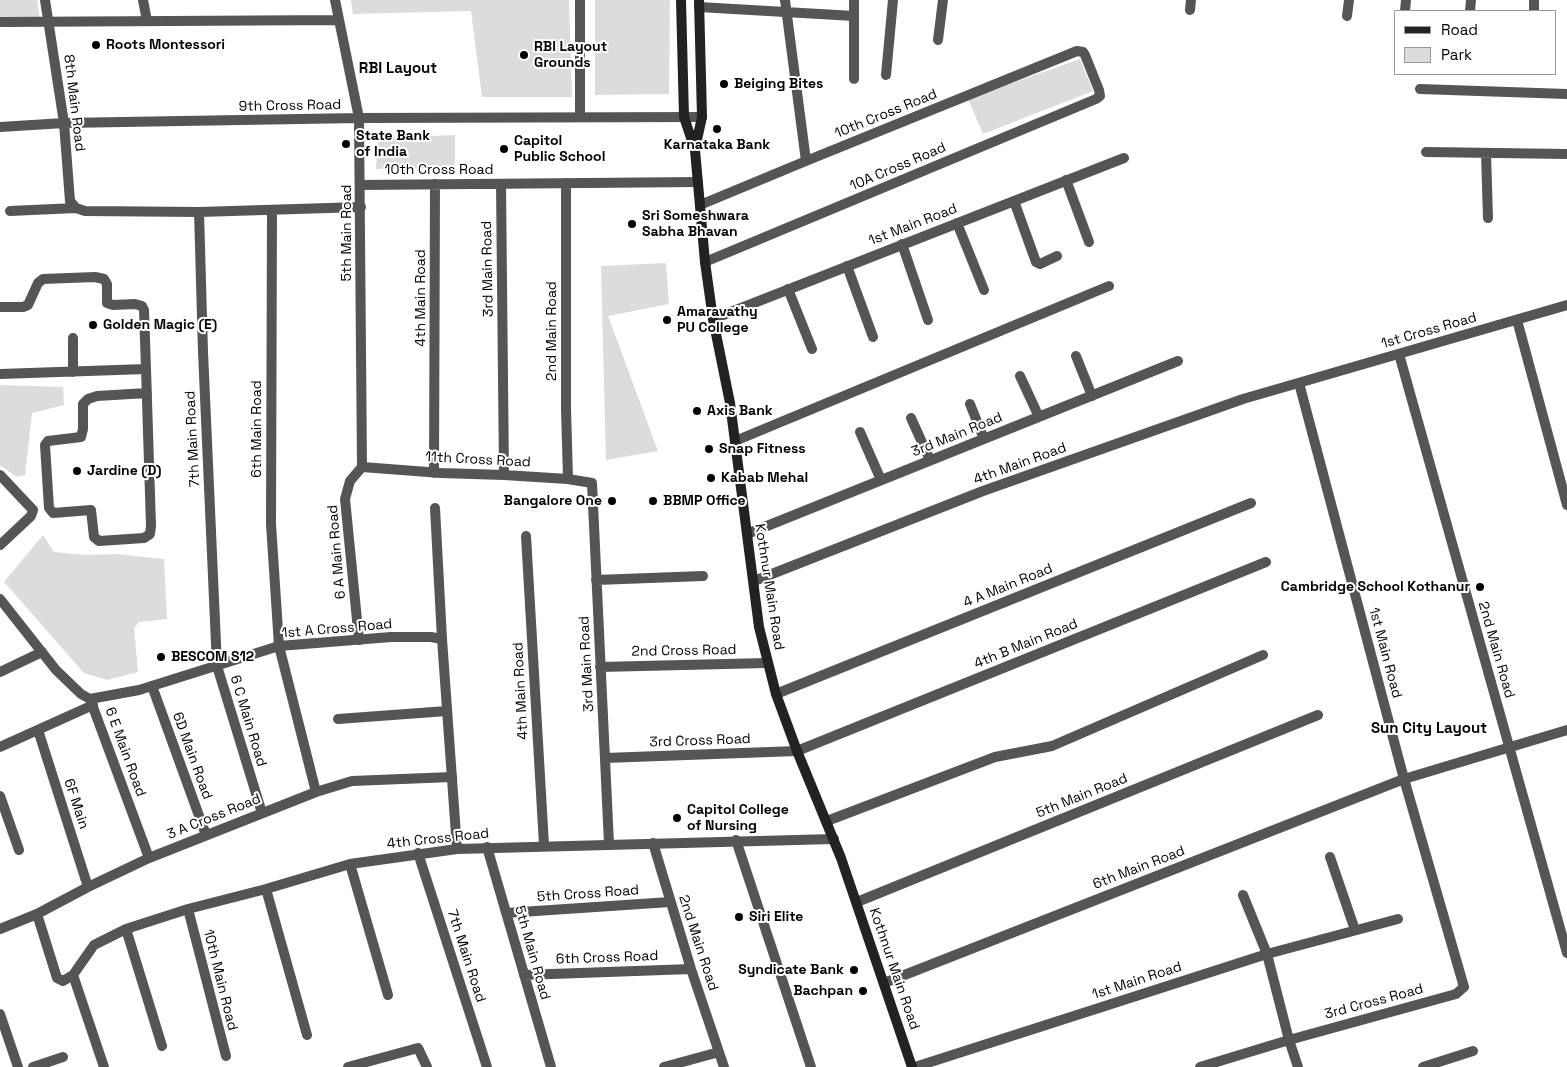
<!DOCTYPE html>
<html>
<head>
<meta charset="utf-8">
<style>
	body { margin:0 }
	#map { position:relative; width:1567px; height:1067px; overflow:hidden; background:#fff; font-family:"Space Grotesk",sans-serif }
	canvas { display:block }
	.legend { position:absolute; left:1394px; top:10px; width:162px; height:65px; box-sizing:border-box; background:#fff; border:1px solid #999; margin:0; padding:6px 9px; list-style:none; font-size:15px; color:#000 }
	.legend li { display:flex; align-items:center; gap:10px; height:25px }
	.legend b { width:25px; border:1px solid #999 }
</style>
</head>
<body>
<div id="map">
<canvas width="1567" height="1067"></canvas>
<ul class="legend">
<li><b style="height:6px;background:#222"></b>Road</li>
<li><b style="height:14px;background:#dcdcdc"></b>Park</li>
</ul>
</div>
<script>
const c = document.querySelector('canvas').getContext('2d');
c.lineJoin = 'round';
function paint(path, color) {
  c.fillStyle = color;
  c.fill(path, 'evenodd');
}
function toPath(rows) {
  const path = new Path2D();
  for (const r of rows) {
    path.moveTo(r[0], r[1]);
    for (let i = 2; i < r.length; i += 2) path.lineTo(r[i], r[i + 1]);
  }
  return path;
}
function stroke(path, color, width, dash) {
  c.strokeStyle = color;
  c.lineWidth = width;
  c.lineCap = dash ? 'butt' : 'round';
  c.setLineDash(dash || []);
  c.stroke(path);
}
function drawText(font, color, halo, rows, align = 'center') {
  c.font = font + ' "Space Grotesk",sans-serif';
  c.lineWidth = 4;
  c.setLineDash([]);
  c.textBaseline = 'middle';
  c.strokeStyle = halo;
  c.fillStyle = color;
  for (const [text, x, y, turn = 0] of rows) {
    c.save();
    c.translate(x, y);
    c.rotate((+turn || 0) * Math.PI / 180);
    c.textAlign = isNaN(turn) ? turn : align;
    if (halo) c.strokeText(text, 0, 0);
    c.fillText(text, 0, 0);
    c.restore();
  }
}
paint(toPath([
	[0,0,37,0,40,19,0,19],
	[351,0,569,0,572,97,482,97,471,11,353,14],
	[595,0,670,0,669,94,595,95],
	[1080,59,1093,91,983,134,968,99],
	[455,135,455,167,376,169,378,138],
	[666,263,669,304,608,316,658,451,606,460,601,266],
	[0,385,63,387,64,405,32,413,25,475,17,477,0,465],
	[43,535,54,552,84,555,115,554,164,559,167,619,139,622,134,628,138,672,107,680,84,673,4,582]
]), '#dcdcdc');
stroke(toPath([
	[45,0,64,123,70,201,76,208],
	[143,0,147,21],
	[335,0,359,118,362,467],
	[580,0,580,117],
	[785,0,806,161],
	[699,7,854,16],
	[1190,10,1191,0],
	[1405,11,1406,0],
	[1470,11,1471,0],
	[1534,11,1534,0],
	[1347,16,1349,0],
	[0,22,339,20],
	[938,40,943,0],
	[886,75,893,0],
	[854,79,854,0],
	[1420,89,1567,94],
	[0,127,64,123,359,118,702,117],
	[1426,152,1567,154],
	[1486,153,1488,218],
	[1066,180,1089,242],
	[566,183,566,408,568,479],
	[501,184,504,475],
	[360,185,698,182],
	[1014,201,1036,262,1040,264,1057,256],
	[700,205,806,161,1077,51,1083,52,1085,55,1099,90,1100,96,1096,99,705,262],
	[272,210,271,524,279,646,316,792],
	[10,211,76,208,85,211,199,212,361,207],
	[199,212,203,352,217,666,262,813],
	[957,223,984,290],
	[902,244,928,320],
	[847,266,873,337],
	[788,289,812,349],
	[0,307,23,307,28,305,38,283,43,279,95,277,104,279,107,284,107,303,113,305,135,304,142,306,144,310,146,369,151,526,150,534,144,538,99,541,94,537,91,510,53,513,49,508,45,445,48,441,81,437,83,429,83,404,88,399,97,396,147,393],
	[713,319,1124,158],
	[1517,320,1567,505],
	[73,338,73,372],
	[1399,354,1567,953],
	[1076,356,1092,396],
	[0,374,146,369],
	[1020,376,1039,417],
	[970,404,984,439],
	[911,418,930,460],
	[860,432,881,480],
	[735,441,1109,286],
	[362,467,441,473,504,475,568,479,592,483,609,844],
	[434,473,435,184],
	[0,475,33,510,31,516,0,545],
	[435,508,442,639],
	[747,534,1178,361],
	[526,536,544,845],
	[596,580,703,576],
	[754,581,983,491,1243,399,1567,305],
	[359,640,345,499,350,481,362,467],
	[600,667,767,663],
	[0,672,42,652],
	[152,686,206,835],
	[776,694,1251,503],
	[90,699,149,858],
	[338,719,447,711],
	[38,730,88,887],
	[0,747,93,705],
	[605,758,797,751,1266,562],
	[0,796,19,850],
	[827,821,995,757,1052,746,1263,655],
	[736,840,811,1067],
	[653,843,691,969,724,1067],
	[487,847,551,1067],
	[418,853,487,1067],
	[1330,857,1355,930],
	[350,864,388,995],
	[266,889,307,1035],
	[1243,895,1267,954,1289,1040,1298,1067],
	[857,902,1318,715],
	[188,909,226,1056],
	[506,913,670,902],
	[37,914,57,978,63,981,73,975,94,945,126,929,188,909,266,889,350,864,457,849],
	[0,929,37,914,88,887,149,858,316,792,352,781,452,777],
	[126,929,162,1046],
	[73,975,104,1067],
	[524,975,691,969],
	[884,983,1404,779,1567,730],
	[0,1014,18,1067],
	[33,1067,63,1057],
	[348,1067,418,1048,427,1067],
	[664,1067,719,1052],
	[915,1067,1267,954,1398,919],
	[1200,1067,1289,1040,1456,994,1464,987,1404,779,1299,383],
	[1423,1067,1473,1051]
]), '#555', 10);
stroke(toPath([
	[0,599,56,670,81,694,90,699,139,690,279,646,391,637,431,637,442,639,457,849,834,839]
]), '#555', 10);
stroke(toPath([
	[681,0,684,117,695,150,705,262,713,319,730,403,759,627,776,694,797,751,841,858,912,1067],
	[695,149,702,117,699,0]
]), '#222', 10);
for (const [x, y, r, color] of [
	[96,45,5,"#000"],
	[524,55,5,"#000"],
	[724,84,5,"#000"],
	[717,129,5,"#000"],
	[346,144,5,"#000"],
	[504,149,5,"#000"],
	[632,224,5,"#000"],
	[667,320,5,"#000"],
	[93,325,5,"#000"],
	[697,411,5,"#000"],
	[709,449,5,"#000"],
	[77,471,5,"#000"],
	[711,478,5,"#000"],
	[612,501,5,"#000"],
	[653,501,5,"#000"],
	[1480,587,5,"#000"],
	[161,657,5,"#000"],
	[677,818,5,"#000"],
	[739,917,5,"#000"],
	[854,970,5,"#000"],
	[863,991,5,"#000"]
]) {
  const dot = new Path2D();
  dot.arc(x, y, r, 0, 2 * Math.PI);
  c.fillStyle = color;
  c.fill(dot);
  stroke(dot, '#fff', 2);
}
drawText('bold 14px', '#000', '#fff', [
	["Roots Montessori",106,45],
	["RBI Layout",534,47],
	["Grounds",534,63],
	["Beiging Bites",734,84],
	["State Bank",356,136],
	["of India",356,152],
	["Capitol",514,141],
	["Public School",514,157],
	["Karnataka Bank",717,145,"center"],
	["Sri Someshwara",642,216],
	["Sabha Bhavan",642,232],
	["Amaravathy",677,312],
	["PU College",677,328],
	["Golden Magic (E)",103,325],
	["Axis Bank",707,411],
	["Snap Fitness",719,449],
	["Jardine (D)",87,471],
	["Kabab Mehal",721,478],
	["Bangalore One",602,501,"right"],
	["BBMP Office",663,501],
	["Cambridge School Kothanur",1470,587,"right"],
	["BESCOM S12",171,657],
	["Capitol College",687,810],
	["of Nursing",687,826],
	["Siri Elite",749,917],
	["Syndicate Bank",844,970,"right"],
	["Bachpan",853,991,"right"]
], 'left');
drawText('14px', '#000', '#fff', [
	["8th Main Road",74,103,83],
	["9th Cross Road",290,106,-1],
	["10th Cross Road",886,114,-22],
	["10A Cross Road",898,167,-23],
	["10th Cross Road",439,170],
	["1st Main Road",913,225,-21],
	["5th Main Road",347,233,-90],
	["3rd Main Road",488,269,-91],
	["4th Main Road",421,298,-90],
	["2nd Main Road",552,331,-90],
	["1st Cross Road",1429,331,-16],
	["6th Main Road",257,429,-90],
	["3rd Main Road",957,435,-22],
	["7th Main Road",193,439,-93],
	["11th Cross Road",478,460,3],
	["4th Main Road",1020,464,-20],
	["6 A Main Road",337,552,-95],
	["4 A Main Road",1008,586,-22],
	["Kothnur Main Road",769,587,81],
	["1st A Cross Road",337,629,-5],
	["4th B Main Road",1026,644,-22],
	["2nd Main Road",1496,650,74],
	["2nd Cross Road",684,651,-1],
	["1st Main Road",1385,653,75],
	["3rd Main Road",587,664,-93],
	["4th Main Road",521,691,-93],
	["6 C Main Road",248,721,73],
	["3rd Cross Road",700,741,-2],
	["6 E Main Road",125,752,70],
	["6D Main Road",192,756,70],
	["5th Main Road",1082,796,-22],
	["6F Main",76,804,72],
	["3 A Cross Road",214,817,-22],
	["4th Cross Road",438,839,-6],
	["6th Main Road",1139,868,-21],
	["5th Cross Road",588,894,-4],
	["2nd Main Road",698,943,72],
	["5th Main Road",532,953,74],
	["7th Main Road",466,956,72],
	["6th Cross Road",607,958,-2],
	["Kothnur Main Road",894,969,71],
	["10th Main Road",220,980,76],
	["1st Main Road",1137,981,-18],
	["3rd Cross Road",1374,1002,-15]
]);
drawText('bold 15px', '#000', '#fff', [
	["RBI Layout",398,69],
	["Sun City Layout",1429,729]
]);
</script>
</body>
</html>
